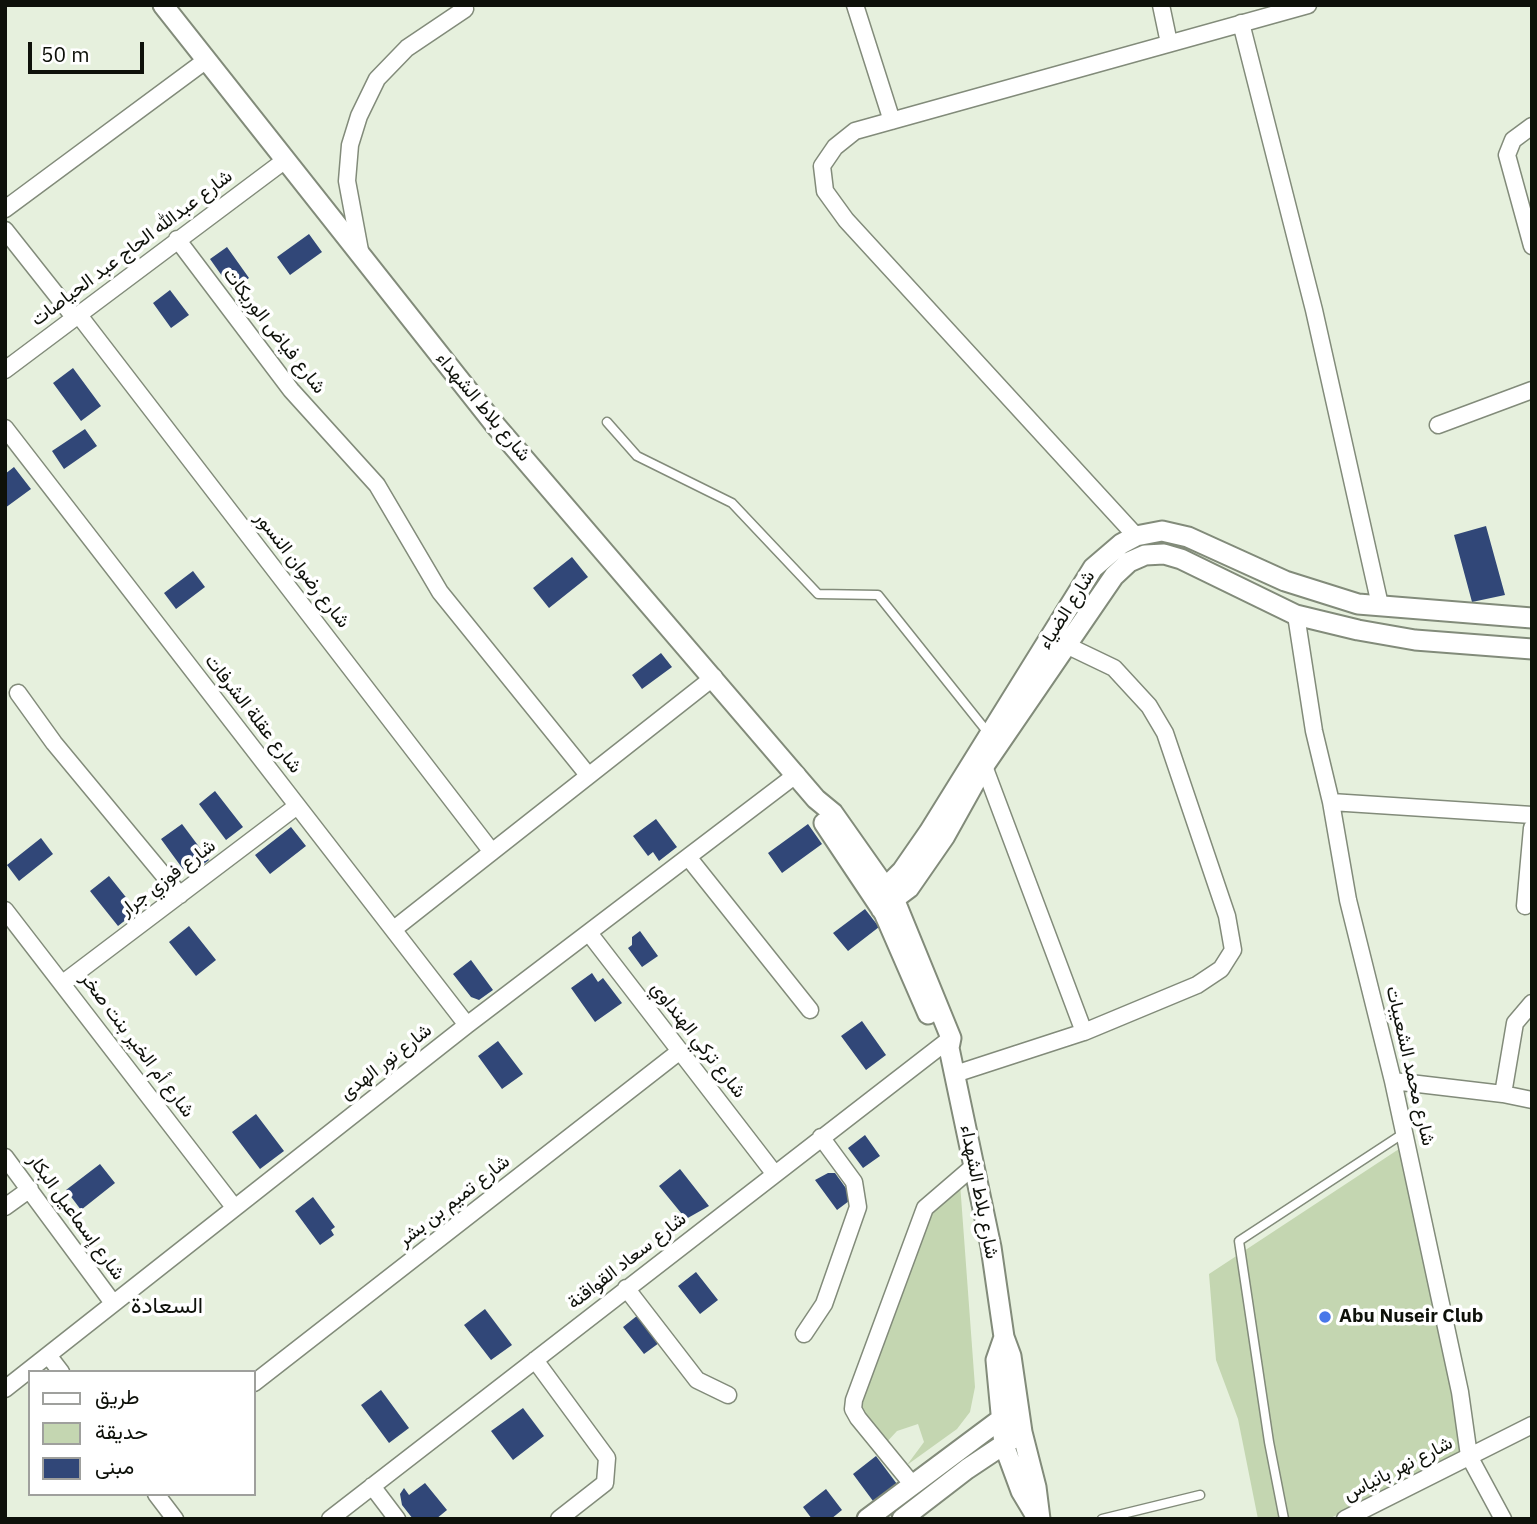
<!DOCTYPE html>
<html>
<head>
<meta charset="utf-8">
<style>
	body { margin:0 }
	#map { position:relative; width:1537px; height:1524px; overflow:hidden; background:#e6f0dd; font-family:"IBM Plex Sans",Vazirmatn,sans-serif }
	canvas { display:block }
	.frame { position:absolute; inset:0; border:7px solid #0e110a; pointer-events:none }
	.legend { position:absolute; left:28px; top:1370px; width:228px; height:126px; box-sizing:border-box; background:#fff; border:2px solid #9fa09d; margin:0; padding:9px 12px; list-style:none; font-size:21px; color:#0e110a }
	.legend li { display:flex; align-items:center; gap:14px; height:35px }
	.legend b { width:35px; border:2px solid #9fa09d }
	.scale { position:absolute; left:28px; top:42px; width:116px; height:32px; box-sizing:border-box; border:4px solid #0e110a; border-top:0; padding-left:9px; font-size:21px; line-height:24px; white-space:nowrap; color:#0e110a; -webkit-text-stroke:5px #fff; paint-order:stroke }
</style>
</head>
<body>
<div id="map">
<canvas width="1537" height="1524"></canvas>
<div class="frame"></div>
<ul class="legend">
<li><b style="height:9px;background:#fff"></b>طريق</li>
<li><b style="height:19px;background:#c4d6b1"></b>حديقة</li>
<li><b style="height:19px;background:#314778"></b>مبنى</li>
</ul>
<div class="scale">50 m</div>
</div>
<script>
const c = document.querySelector('canvas').getContext('2d');
c.lineJoin = 'round';
function paint(path, color) {
  c.fillStyle = color;
  c.fill(path, 'evenodd');
}
function toPath(rows) {
  const path = new Path2D();
  for (const r of rows) {
    path.moveTo(r[0], r[1]);
    for (let i = 2; i < r.length; i += 2) path.lineTo(r[i], r[i + 1]);
  }
  return path;
}
function stroke(path, color, width, dash) {
  c.strokeStyle = color;
  c.lineWidth = width;
  c.lineCap = dash ? 'butt' : 'round';
  c.setLineDash(dash || []);
  c.stroke(path);
}
function drawText(font, color, halo, rows, align = 'center') {
  c.font = font + ' "IBM Plex Sans",Vazirmatn,sans-serif';
  c.lineWidth = 7;
  c.setLineDash([]);
  c.textBaseline = 'middle';
  c.strokeStyle = halo;
  c.fillStyle = color;
  for (const [text, x, y, turn = 0] of rows) {
    c.save();
    c.translate(x, y);
    c.rotate((+turn || 0) * Math.PI / 180);
    c.textAlign = isNaN(turn) ? turn : align;
    if (halo) c.strokeText(text, 0, 0);
    c.fillText(text, 0, 0);
    c.restore();
  }
}
paint(toPath([
	[1402,1147,1466,1457,1328,1519,1258,1519,1238,1419,1216,1360,1209,1274],
	[960,1183,975,1387,970,1412,957,1429,907,1465,924,1442,918,1424,897,1431,885,1444,858,1410,927,1207]
]), '#c4d6b1');
paint(toPath([
	[309,234,322,252,290,275,277,257],
	[227,247,249,278,232,290,210,259],
	[170,290,189,315,171,328,153,303],
	[73,368,101,406,81,421,53,383],
	[85,429,97,446,64,469,52,451],
	[14,467,31,489,5,508,5,474],
	[1486,526,1505,595,1472,602,1454,535],
	[572,557,588,577,549,608,533,588],
	[193,571,205,587,176,609,164,593],
	[661,653,672,667,642,689,632,675],
	[215,791,243,827,226,840,199,804],
	[656,819,677,847,659,861,653,852,648,856,633,836],
	[182,824,209,860,188,876,161,839],
	[808,824,822,844,782,873,768,853],
	[291,827,306,846,270,874,255,855],
	[41,838,53,854,19,881,7,865],
	[109,876,137,911,118,926,90,891],
	[865,909,879,927,848,951,833,933],
	[189,926,216,960,196,976,169,942],
	[640,931,658,956,642,967,628,948,632,945,632,937],
	[471,960,493,990,479,1000,471,997,453,974],
	[592,973,598,982,603,978,622,1003,595,1022,571,988],
	[862,1021,886,1055,866,1070,841,1036],
	[498,1041,523,1074,502,1089,478,1056],
	[256,1114,284,1151,260,1169,232,1132],
	[865,1135,880,1156,863,1168,848,1148],
	[100,1164,115,1183,81,1210,66,1190],
	[680,1169,709,1206,686,1219,659,1186],
	[828,1173,835,1173,853,1198,837,1210,815,1180],
	[313,1197,335,1227,331,1230,334,1235,320,1245,295,1211],
	[696,1272,718,1300,700,1314,678,1286],
	[485,1309,512,1345,491,1360,464,1325],
	[638,1315,659,1343,644,1354,623,1327],
	[381,1390,409,1428,389,1443,361,1405],
	[523,1408,544,1436,513,1460,491,1431],
	[876,1456,897,1484,873,1501,853,1474],
	[425,1483,447,1510,436,1519,413,1519,402,1505,400,1494,404,1488,409,1495],
	[826,1489,842,1510,831,1519,812,1519,803,1507]
]), '#314778');
const service = toPath([
	[607,422,637,456,732,503,818,594,878,595,989,734],
	[1102,1519,1200,1495],
	[1284,1519,1269,1442,1239,1241,1404,1133]
]);
const minor = toPath([
	[855,5,892,121],
	[1161,5,1169,43],
	[1241,23,1314,310,1380,605],
	[1532,126,1513,140,1507,155,1532,246],
	[5,209,205,61],
	[5,230,74,317],
	[177,239,291,390,377,485,440,592,588,775],
	[361,256,347,181,350,145,359,116,377,79,407,48,465,9],
	[78,314,492,852],
	[5,370,284,161],
	[1438,425,1532,390],
	[5,428,467,1025],
	[1136,536,846,220,825,191,822,166,835,147,855,131,1308,5],
	[1296,615,1314,731,1331,802,1348,900,1393,1081,1460,1392,1469,1456,1503,1519],
	[18,693,54,743,180,895],
	[984,766,1084,1032],
	[1331,802,1532,815],
	[688,857,810,1010],
	[1525,906,1532,828],
	[5,910,234,1207],
	[394,929,714,677],
	[589,933,774,1173],
	[63,983,297,806],
	[955,1074,1084,1032,1197,985,1221,969,1233,950,1227,916,1165,733,1149,706,1114,668,1066,645],
	[1393,1081,1503,1094,1532,1100],
	[1503,1094,1515,1023,1532,1003],
	[5,1157,113,1303],
	[5,1207,30,1189],
	[626,1288,697,1380,728,1395],
	[804,1334,824,1304,858,1207,854,1182,821,1137],
	[48,1355,61,1372],
	[535,1360,607,1458,605,1483,559,1519],
	[254,1383,680,1051],
	[5,1389,467,1025,797,774],
	[912,1484,858,1418,853,1409,854,1400,925,1208,975,1165],
	[372,1486,397,1519],
	[156,1494,175,1519],
	[330,1519,951,1038],
	[1345,1519,1532,1425]
]);
const tertiary = toPath([
	[163,5,496,426,816,799,833,813,895,901,951,1038,949,1048,991,1247,1004,1337,1011,1356,1022,1432,1036,1487,1040,1519],
	[824,823,884,913,928,1014],
	[873,894,886,887,902,871,929,832,1093,568,1121,544,1136,536,1162,531,1188,537,1285,581,1358,604,1532,618],
	[881,909,909,888,945,836,984,766,1114,576,1129,562,1145,555,1164,554,1181,559,1296,615,1358,630,1415,640,1532,649],
	[1004,1337,996,1360,1004,1445,1021,1491,1036,1516],
	[867,1519,1009,1413],
	[902,1519,967,1469,1015,1437]
]);
stroke(service, '#828b7a', 11);
stroke(minor, '#828b7a', 19);
stroke(tertiary, '#828b7a', 23);
stroke(service, '#fff', 8);
stroke(minor, '#fff', 16);
stroke(tertiary, '#fff', 19);
for (const [x, y, r, color] of [
	[1325,1317,7,"#4877e9"]
]) {
  const dot = new Path2D();
  dot.arc(x, y, r, 0, 2 * Math.PI);
  c.fillStyle = color;
  c.fill(dot);
  stroke(dot, '#fff', 2.5);
}
drawText('19px', '#0e110a', '#fff', [
	["شارع عبدالله الحاج عبد الحياصات",132,248,-37],
	["شارع فياض الوريكات",274,331,52],
	["شارع بلاط الشهداء",483,407,50],
	["شارع رضوان النسور",302,570,52],
	["شارع الضياء",1067,610,-58],
	["شارع عقلة الشرفات",253,714,52],
	["شارع فوزي جرار",168,878,-37],
	["شارع تركي الهنداوي",698,1040,52],
	["شارع أم الخير بنت صخر",137,1045,53],
	["شارع نور الهدى",386,1062,-38],
	["شارع محمد الشعيبات",1410,1066,77],
	["شارع بلاط الشهداء",979,1192,79],
	["شارع تميم بن بشر",454,1201,-38],
	["شارع إسماعيل البكار",76,1217,54],
	["شارع سعاد القواقنة",627,1261,-38],
	["شارع نهر بانياس",1398,1469,-27]
]);
drawText('bold 19px', '#0e110a', '#fff', [
	["Abu Nuseir Club",1339,1317]
], 'left');
drawText('23px', '#0e110a', '#fff', [
	["السعادة",167,1306]
]);
</script>
</body>
</html>
